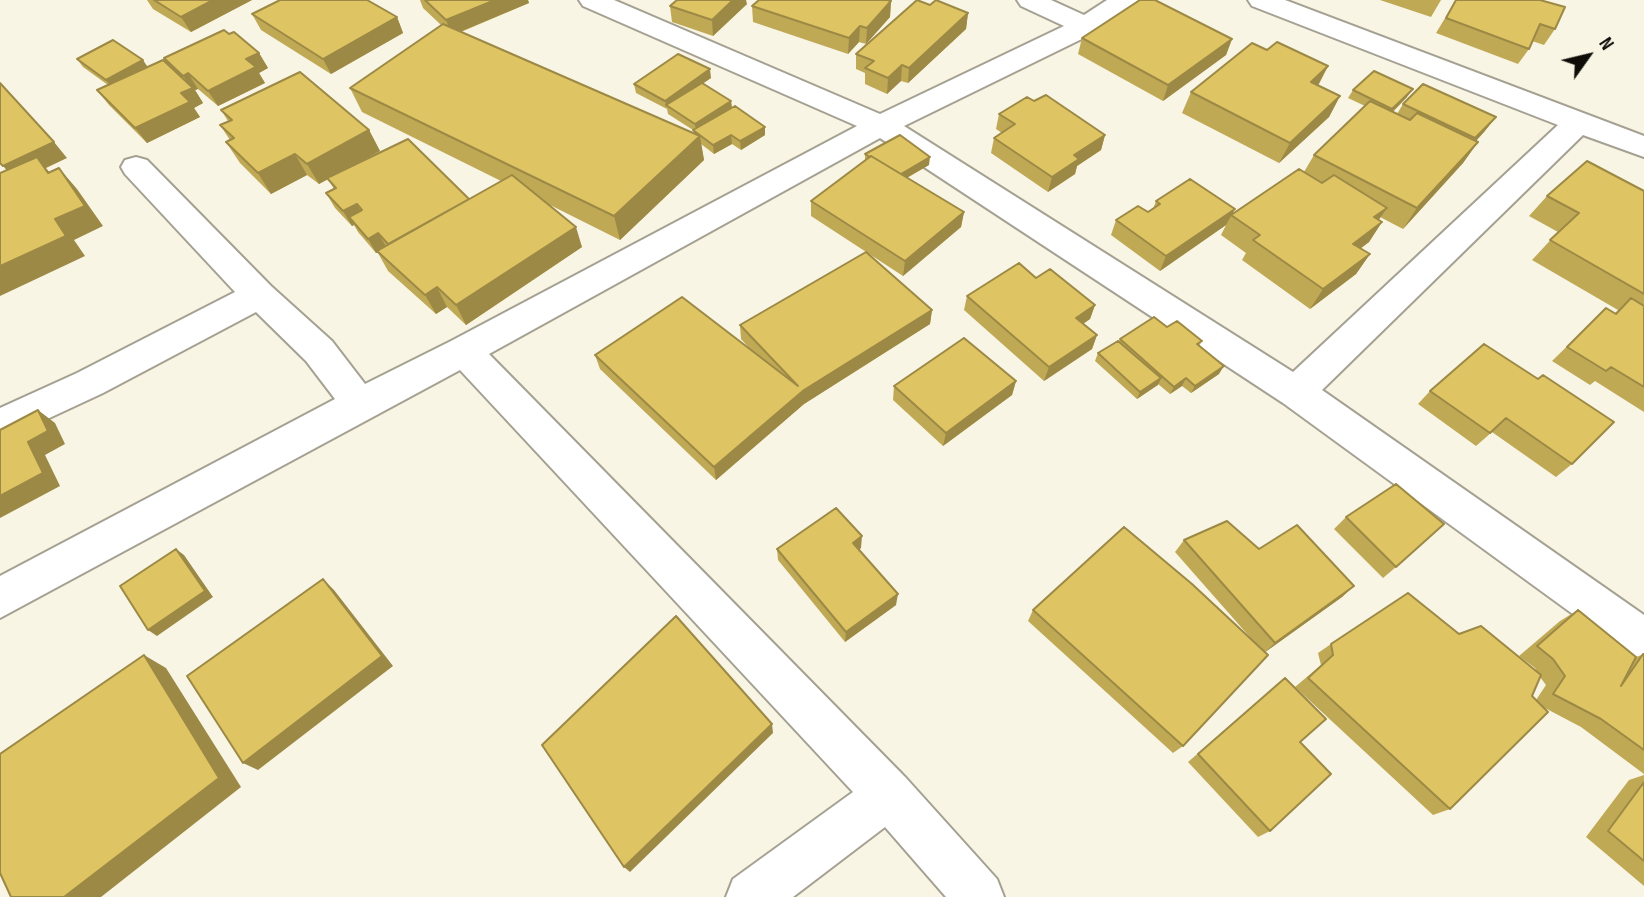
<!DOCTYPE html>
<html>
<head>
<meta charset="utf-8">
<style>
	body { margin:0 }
	#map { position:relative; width:1644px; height:897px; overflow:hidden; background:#f9f5e5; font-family:"Sofia Sans Condensed",sans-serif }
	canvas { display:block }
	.north { position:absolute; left:1553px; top:21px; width:70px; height:70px; -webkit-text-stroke:5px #f9f5e5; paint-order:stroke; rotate:56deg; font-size:19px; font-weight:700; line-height:28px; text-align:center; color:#0e0d08 }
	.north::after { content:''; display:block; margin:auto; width:24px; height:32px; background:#0e0d08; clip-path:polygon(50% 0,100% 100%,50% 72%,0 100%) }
</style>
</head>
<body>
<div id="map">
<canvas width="1644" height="897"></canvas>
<div class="north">N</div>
</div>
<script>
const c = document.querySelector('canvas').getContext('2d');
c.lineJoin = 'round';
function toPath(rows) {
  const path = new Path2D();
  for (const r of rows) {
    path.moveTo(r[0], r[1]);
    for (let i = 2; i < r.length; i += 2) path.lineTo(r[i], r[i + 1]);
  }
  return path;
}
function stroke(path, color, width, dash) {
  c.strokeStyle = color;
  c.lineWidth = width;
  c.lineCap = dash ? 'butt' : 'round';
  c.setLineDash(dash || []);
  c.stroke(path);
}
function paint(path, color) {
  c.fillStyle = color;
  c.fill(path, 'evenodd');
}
const street = toPath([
	[579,0,614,0,880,114,1064,26,1021,6,1017,0,1051,0,1084,15,1107,0,1138,0,1134,6,1096,32,904,126,1293,372,1558,125,1252,6,1248,0,1285,0,1644,136,1644,157,1583,135,1322,390,1644,615,1644,661,1629,655,1283,403,880,138,489,354,906,778,997,879,1004,897,946,897,885,827,793,897,726,897,733,879,853,792,460,370,0,618,0,576,335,399,306,361,256,312,103,393,0,441,0,408,77,373,235,292,125,174,121,167,125,160,136,157,147,160,271,286,332,341,365,384,451,341,857,126,583,6,579,0]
]);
stroke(street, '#a5a192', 4);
paint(street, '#fff');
paint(toPath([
	[147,0,252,0,191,32,153,9],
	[420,0,528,0,529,3,461,32,694,133,693,130,668,114,667,109,636,93,634,84,711,78,703,83,731,101,732,108,765,127,765,135,741,150,732,144,714,154,701,144,704,160,620,240,550,205,582,247,466,325,447,307,436,314,388,271,378,253,376,253,358,232,354,225,352,226,335,208,326,193,334,189,328,179,319,184,307,175,271,194,240,163,226,142,230,140,220,125,228,121,221,110,369,130,380,151,355,164,469,199,501,181,362,112,350,88,441,25,423,8],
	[1380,0,1441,0,1431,17],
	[1456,0,1540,0,1555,29,1544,45,1532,41,1529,49,1518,64,1436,33],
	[891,1,890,17,866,44,859,42,848,54,753,22,752,6],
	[747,4,713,36,672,22,670,6],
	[930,5,968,13,966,29,908,83,901,81,887,94,865,84,865,73,856,69,856,54],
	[252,14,397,17,403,33,331,74,261,30],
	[1082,38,1232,39,1226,55,1163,101,1078,54],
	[1267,50,1328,66,1318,86,1340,96,1329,117,1279,163,1182,113,1191,92],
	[259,53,268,68,259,73,265,83,218,106,198,89,195,90,203,103,194,108,200,117,147,143,109,105,97,90,108,85,83,67,77,59,148,67,168,65,164,58],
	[1353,90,1407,97,1393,112,1397,114,1403,104,1496,117,1484,132,1476,141,1478,142,1463,163,1403,229,1380,217,1379,220,1382,222,1369,242,1361,248,1370,254,1356,274,1310,309,1242,260,1246,253,1221,235,1226,225,1160,271,1111,235,1116,220,1148,212,1153,209,1156,201,1235,209,1232,214,1304,172,1314,155,1365,106,1348,98],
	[1034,101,1105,135,1101,150,1077,166,1075,174,1048,192,991,153,994,138,1002,133,996,129,999,114],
	[865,154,929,165,907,178,964,212,961,227,903,276,811,216,811,201,865,160],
	[1644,191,1644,412,1595,381,1590,385,1552,361,1606,308,1615,313,1618,310,1532,260,1558,232,1529,216,1547,196],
	[967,296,1095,305,1090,319,1083,324,1097,335,1092,349,1044,381,964,310],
	[932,310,930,324,804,404,716,480,600,369,595,355,752,351,741,339,740,325],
	[1167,327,1202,341,1199,346,1219,374,1191,393,1182,386,1170,394,1158,384,1137,399,1095,361,1098,353,1119,341,1120,339],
	[1484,344,1572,464,1556,477,1492,432,1476,446,1418,404,1430,391],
	[1016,381,1012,395,943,446,893,400,894,386],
	[1346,517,1396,567,1383,578,1334,529],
	[1184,540,1259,549,1354,586,1342,597,1265,652,1183,746,1173,753,1028,621,1033,610,1255,643,1175,552],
	[861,548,859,550,896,605,845,642,778,560,777,549],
	[1578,610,1636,657,1644,654,1644,774,1581,727,1543,707,1450,809,1433,815,1295,687,1321,665,1318,653,1331,644,1459,634,1537,672,1535,668,1519,656,1560,621],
	[1540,677,1546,685,1536,700,1532,696],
	[1285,678,1270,831,1258,837,1188,762],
	[1644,775,1644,886,1586,837,1629,780]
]), '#c0a955');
paint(toPath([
	[213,0,252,0,191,32,181,17],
	[495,0,528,0,529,3,452,35,446,20],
	[733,0,746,0,747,4,713,36,712,20],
	[891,1,890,17,866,44,867,28],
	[968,13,966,29,908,83,909,68],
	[397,17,403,33,331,74,323,59],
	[860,26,859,42,848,54,849,38],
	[1232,39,1226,55,1163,101,1168,85],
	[259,53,268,68,259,73,265,83,218,106,208,91,246,59],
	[143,60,149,69,112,88,106,80],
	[902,65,901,81,887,94,888,78],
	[1328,66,1317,87,1311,82],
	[710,69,711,78,669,107,666,105,667,109,665,101],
	[188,73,198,89,195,90,203,103,194,108,200,117,147,143,135,128,181,93,191,88,183,76],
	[1413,89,1407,97,1387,117,1392,109],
	[1340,96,1329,117,1279,163,1290,143],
	[731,101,732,109,696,132,695,124],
	[1496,117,1484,132,1464,154,1475,138],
	[765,127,765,135,741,150,740,141],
	[369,130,380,151,319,184,307,164],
	[731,135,732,144,714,154,713,145],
	[1105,135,1101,150,1077,166,1075,174,1048,192,1052,177,1074,155],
	[700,136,704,160,620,240,614,216],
	[54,142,67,158,46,168,66,193,17,182,3,166],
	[1478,142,1463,163,1403,229,1417,208],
	[295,154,307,175,271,194,258,173],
	[930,157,929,165,894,185,895,177],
	[59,168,77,189,103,226,74,240,85,256,0,296,0,266,55,219],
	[357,204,365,220,349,217,354,225,352,226,343,211],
	[1387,208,1373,228,1374,217],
	[1235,209,1226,225,1160,271,1166,256],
	[964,212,961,227,903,276,905,261],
	[1382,222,1369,242,1340,264,1353,244],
	[576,227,582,247,466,325,456,305],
	[378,233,387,248,376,253,368,239],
	[1370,254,1356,274,1310,309,1323,289],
	[437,287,447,307,436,314,425,295],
	[1095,305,1090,319,1071,332,1076,318],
	[932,310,930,324,804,404,716,480,714,467,804,390],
	[1097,335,1092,349,1044,381,1049,367],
	[1224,366,1219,374,1191,393,1195,386],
	[1161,378,1158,385,1137,399,1140,392],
	[1186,378,1182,386,1170,394,1174,387],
	[1016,381,1012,395,943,446,946,433],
	[38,410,55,423,65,444,45,455,60,486,0,518,0,496,28,442],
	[862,536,861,548,852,554,853,543],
	[176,549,184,555,213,597,157,636,148,630],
	[323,579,334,590,393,666,258,770,243,763],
	[1354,586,1342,597,1264,653,1275,643],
	[898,594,896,605,845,642,846,632],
	[144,655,166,668,241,787,101,897,64,897],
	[772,724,773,733,630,872,624,867]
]), '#9c8945');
const building = toPath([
	[154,0,213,0,181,17,154,0],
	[280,0,367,0,397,17,323,59,252,14,280,0],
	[425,0,495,0,446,20,425,0],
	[677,0,733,0,712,20,670,6,677,0],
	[759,0,887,0,891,1,867,28,860,26,849,38,752,6,759,0],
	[917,0,930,5,936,0,968,13,909,68,902,65,888,78,865,68,874,61,856,54,917,0],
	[1140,0,1155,0,1232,39,1168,85,1082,38,1140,0],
	[1456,0,1540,0,1565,7,1555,29,1540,24,1529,49,1446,18,1456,0],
	[443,24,700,136,614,216,350,88,443,24],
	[224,30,229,34,234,32,259,53,246,59,256,67,208,91,188,73,183,76,164,58,224,30],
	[113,40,143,60,106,80,77,59,113,40],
	[1277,42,1328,66,1311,82,1340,96,1290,143,1191,92,1252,43,1267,50,1277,42],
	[678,54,710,69,665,101,634,84,678,54],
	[163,60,193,88,181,93,190,102,135,128,97,90,163,60],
	[1374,71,1413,89,1392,109,1353,90,1374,71],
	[300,72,369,130,307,164,295,154,258,173,226,142,234,138,220,125,232,120,221,110,300,72],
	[0,83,54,142,3,166,0,163,0,83],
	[702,83,731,101,695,124,666,105,702,83],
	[1423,84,1496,117,1475,138,1403,104,1423,84],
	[1046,95,1105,135,1074,155,1079,159,1052,177,994,138,1015,124,999,114,1027,97,1034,101,1046,95],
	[1370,101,1410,120,1417,113,1478,142,1417,208,1314,155,1370,101],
	[735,106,765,127,740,141,731,135,713,145,693,130,735,106],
	[900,135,930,157,901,174,871,156,870,157,865,154,900,135],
	[408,139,469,199,388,244,378,233,368,239,349,217,362,210,357,204,343,211,326,193,336,188,327,178,408,139],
	[871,156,964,212,905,261,811,201,871,156],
	[37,157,48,173,59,168,85,206,55,219,66,236,0,266,0,173,37,157],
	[1587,161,1644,191,1644,294,1550,240,1579,213,1547,196,1587,161],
	[1299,169,1322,183,1334,175,1387,208,1374,217,1382,222,1353,244,1370,254,1323,289,1253,240,1260,235,1231,215,1299,169],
	[512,175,576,227,456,305,437,287,425,295,377,251,512,175],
	[1190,179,1235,209,1166,256,1116,220,1138,206,1148,212,1160,204,1156,201,1190,179],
	[866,252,932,310,804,390,714,467,595,355,682,297,798,386,740,325,866,252],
	[1019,263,1036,278,1050,269,1095,305,1076,318,1097,335,1049,367,967,296,1019,263],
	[1631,298,1644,306,1644,387,1611,367,1606,371,1567,347,1606,308,1616,314,1631,298],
	[1154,317,1167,327,1177,321,1202,341,1197,344,1224,366,1195,386,1186,378,1174,387,1120,339,1154,317],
	[964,338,1016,381,946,433,894,386,964,338],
	[1118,341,1161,378,1140,392,1098,353,1118,341],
	[1484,344,1538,379,1543,375,1614,422,1572,464,1506,418,1490,433,1430,391,1484,344],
	[38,410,48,431,28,442,43,473,0,496,0,430,38,410],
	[1396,484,1444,524,1396,567,1346,517,1396,484],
	[836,508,862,536,853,543,898,594,846,632,777,549,836,508],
	[1227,521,1259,549,1297,525,1354,586,1275,643,1184,540,1227,521],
	[1124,527,1192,584,1268,655,1183,746,1033,610,1124,527],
	[176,549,205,591,148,630,120,586,176,549],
	[323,579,382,656,243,763,187,676,323,579],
	[1408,593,1459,634,1481,626,1541,675,1532,696,1548,712,1450,809,1308,678,1333,655,1331,644,1408,593],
	[1578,610,1636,657,1621,686,1643,654,1644,654,1644,750,1601,719,1553,694,1565,676,1553,659,1537,646,1578,610],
	[676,616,772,724,624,867,542,745,676,616],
	[144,655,219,778,64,897,11,897,0,873,0,754,144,655],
	[1285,678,1326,719,1300,742,1331,774,1270,831,1198,754,1285,678],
	[1644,782,1644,861,1608,831,1644,782]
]);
paint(building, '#dfc463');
stroke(building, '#9c8945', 2);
</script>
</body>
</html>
